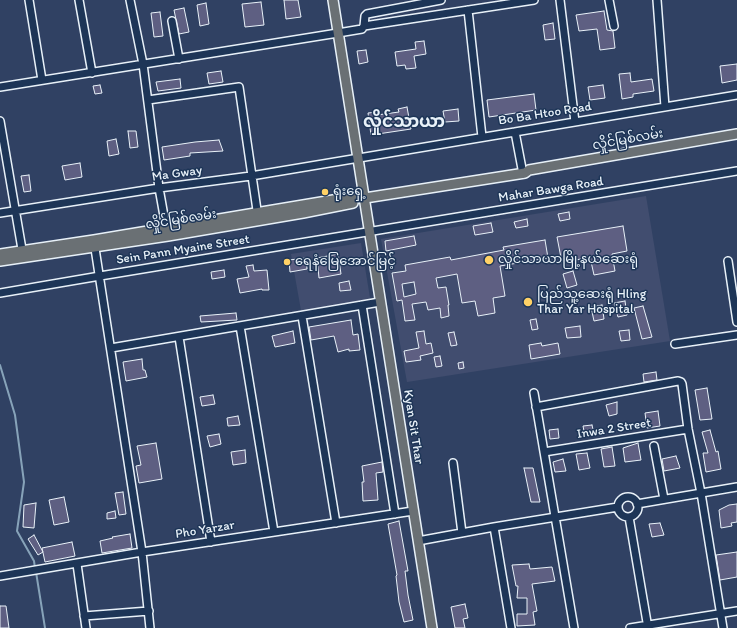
<!DOCTYPE html>
<html>
<head>
<meta charset="utf-8">
<style>
	body { margin:0 }
	canvas { display:block; background:#304163 }
</style>
</head>
<body>
<canvas width="737" height="628"></canvas>
<script>
const c = document.querySelector('canvas').getContext('2d');
c.lineJoin = 'round';
function paint(path, color) {
  c.fillStyle = color;
  c.fill(path, 'evenodd');
}
function toPath(rows) {
  const path = new Path2D();
  for (const r of rows) {
    if (r.length === 3) {
      path.moveTo(r[0] + r[2], r[1]);
      path.arc(r[0], r[1], r[2], 0, 2 * Math.PI);
      continue;
    }
    path.moveTo(r[0], r[1]);
    for (let i = 2; i < r.length; i += 2) path.lineTo(r[i], r[i + 1]);
  }
  return path;
}
function stroke(path, color, width, dash) {
  c.strokeStyle = color;
  c.lineWidth = width;
  c.lineCap = dash ? 'butt' : 'round';
  c.setLineDash(dash || []);
  c.stroke(path);
}
function drawText(font, color, halo, rows, align = 'center') {
  c.font = font + ' Itim,"Noto Sans Myanmar",sans-serif';
  c.lineWidth = 3;
  c.setLineDash([]);
  c.textBaseline = 'middle';
  c.strokeStyle = halo;
  c.fillStyle = color;
  for (const [text, x, y, turn = 0] of rows) {
    c.save();
    c.translate(x, y);
    c.rotate((+turn || 0) * Math.PI / 180);
    c.textAlign = isNaN(turn) ? turn : align;
    if (halo) c.strokeText(text, 0, 0);
    c.fillText(text, 0, 0);
    c.restore();
  }
}
paint(toPath([
	[646,196,670,341,407,382,381,239],
	[361,243,371,304,302,316,291,254]
]), '#414d6f');
stroke(toPath([
	[0,365,15,415,24,482,17,531,34,561,35,568],
	[36,572,45,628]
]), '#87a3b9', 2);
const building = toPath([
	[284,0,298,0,301,17,286,19,284,0],
	[261,2,264,25,245,27,242,4,261,2],
	[206,3,209,24,200,26,197,5,206,3],
	[184,8,189,32,179,34,174,10,184,8],
	[604,11,607,30,613,31,615,48,600,50,597,29,579,31,576,15,604,11],
	[160,12,163,36,154,37,151,13,160,12],
	[553,23,555,39,545,40,543,25,553,23],
	[424,41,426,54,414,56,416,68,406,69,405,65,397,66,395,52,416,49,415,42,424,41],
	[366,50,368,62,359,64,357,51,366,50],
	[737,64,737,80,722,83,720,66,737,64],
	[221,71,223,82,209,84,207,73,221,71],
	[630,73,631,82,652,79,654,91,633,94,633,97,622,99,619,74,630,73],
	[180,79,181,88,158,91,156,82,180,79],
	[100,85,102,93,95,94,93,86,100,85],
	[603,85,605,98,590,100,588,87,603,85],
	[534,94,536,110,489,117,487,100,534,94],
	[407,107,411,129,371,135,368,113,377,112,377,115,399,112,398,109,407,107],
	[458,109,459,121,445,122,443,111,458,109],
	[128,131,136,131,138,147,130,148,128,131],
	[116,139,119,154,109,156,107,141,116,139],
	[219,140,223,151,190,153,190,156,164,160,162,147,195,142,219,140],
	[80,163,82,177,65,180,62,166,80,163],
	[29,175,31,191,24,192,21,176,29,175],
	[569,212,570,219,560,221,558,214,569,212],
	[527,219,528,226,516,228,514,222,527,219],
	[491,223,493,232,475,235,473,226,491,223],
	[623,226,627,251,612,254,615,271,594,275,590,257,562,263,557,237,623,226],
	[414,236,416,245,386,251,385,241,414,236],
	[545,240,548,258,500,266,505,296,493,298,495,313,478,316,475,301,462,303,457,274,436,278,438,288,446,287,449,305,448,305,449,316,441,318,440,308,428,310,426,302,412,304,415,320,405,321,402,300,397,301,392,273,406,271,405,265,450,257,451,260,504,250,503,247,545,240],
	[414,282,416,294,404,297,402,284,414,282],
	[338,254,341,274,319,278,317,258,338,254],
	[306,258,307,269,290,272,289,260,306,258],
	[253,265,254,271,267,270,269,290,262,290,262,289,240,293,237,279,249,277,246,266,253,265],
	[224,270,225,277,212,279,211,272,224,270],
	[573,271,577,285,567,288,563,274,573,271],
	[349,281,351,290,340,291,339,283,349,281],
	[625,301,627,315,618,317,614,303,625,301],
	[602,305,604,319,594,321,591,307,602,305],
	[643,306,652,337,642,339,634,308,643,306],
	[236,313,237,320,201,322,200,316,236,313],
	[536,319,538,329,532,330,530,320,536,319],
	[351,320,353,335,358,334,360,350,349,351,349,349,338,352,334,336,311,340,309,327,351,320],
	[580,326,581,337,567,338,565,328,580,326],
	[629,330,630,340,621,341,619,331,629,330],
	[293,331,295,343,275,347,272,336,293,331],
	[424,331,426,344,431,343,433,353,420,356,421,360,406,362,404,351,419,348,416,332,424,331],
	[454,332,457,345,451,346,448,333,454,332],
	[541,343,542,346,558,343,560,354,531,359,529,345,541,343],
	[440,356,442,366,436,367,434,357,440,356],
	[142,359,143,370,145,370,147,377,126,381,123,362,142,359],
	[463,362,464,368,459,369,458,363,463,362],
	[656,372,657,380,644,382,643,374,656,372],
	[707,388,712,419,700,420,695,390,707,388],
	[213,395,215,404,202,406,200,397,213,395],
	[617,402,617,414,609,416,606,405,617,402],
	[658,411,660,426,647,428,645,413,658,411],
	[238,416,240,425,228,426,227,418,238,416],
	[592,425,594,434,585,436,583,426,592,425],
	[558,429,559,438,550,439,549,430,558,429],
	[710,430,716,452,718,451,721,469,706,472,703,453,708,453,702,432,710,430],
	[219,434,221,444,210,447,207,436,219,434],
	[156,443,162,479,139,483,136,466,141,465,137,446,156,443],
	[638,443,641,460,625,462,623,448,638,443],
	[612,447,615,466,604,467,601,449,612,447],
	[245,450,246,463,233,465,231,452,245,450],
	[587,453,590,468,579,470,576,454,587,453],
	[676,456,680,468,664,471,662,459,676,456],
	[563,459,566,471,555,472,553,462,563,459],
	[382,462,383,472,376,473,378,500,363,501,362,482,364,482,362,466,382,462],
	[524,468,533,468,540,502,531,502,524,468],
	[123,492,126,514,119,515,115,493,123,492],
	[64,497,69,522,54,525,49,500,64,497],
	[36,503,34,528,23,527,24,505,36,503],
	[737,504,737,522,731,523,732,526,721,528,719,510,729,505,737,504],
	[115,511,116,518,107,519,107,513,115,511],
	[399,521,408,571,405,571,408,595,413,620,404,622,399,602,396,576,397,575,388,524,399,521],
	[660,523,664,535,652,537,649,524,660,523],
	[130,534,132,548,102,553,100,541,113,538,112,537,130,534],
	[34,535,43,552,38,555,28,539,34,535],
	[72,542,75,556,45,562,42,548,72,542],
	[737,552,737,577,720,580,716,555,737,552],
	[529,564,530,569,552,567,555,581,532,584,537,611,533,612,535,625,517,626,517,614,527,614,527,598,517,598,518,586,516,586,512,565,529,564],
	[465,604,468,618,463,619,465,628,455,628,451,607,465,604],
	[0,606,6,606,9,628,0,628,0,606]
]);
paint(building, '#5e5f82');
stroke(building, '#e8f1f8', 1);
const minor = toPath([
	[29,0,42,80],
	[79,0,92,73],
	[130,0,143,64,159,188,167,233],
	[560,0,575,122],
	[609,0,614,26],
	[657,0,665,107],
	[468,10,482,137],
	[172,21,179,59],
	[364,26,534,0],
	[0,87,338,33,362,29,364,26,365,16,367,14,441,0],
	[148,100,239,87,258,217],
	[0,121,23,255],
	[515,132,523,174],
	[0,213,159,188,251,176,737,95],
	[94,242,142,552,150,628],
	[728,261,737,322],
	[0,293,100,276,737,171],
	[362,305,395,514],
	[302,316,336,523],
	[240,326,274,532],
	[179,337,211,542],
	[675,344,737,335],
	[111,348,380,302],
	[534,393,574,628],
	[536,407,678,381,681,382,682,384,688,429,701,493,723,628],
	[654,446,664,499],
	[544,452,688,429],
	[453,463,462,533],
	[628,507,10],
	[637,504,737,487],
	[629,517,648,628],
	[494,527,511,628],
	[418,541,494,527,618,507],
	[77,564,86,628],
	[0,576,142,552,413,511],
	[84,616,149,611],
	[630,628,737,611]
]);
const major = toPath([
	[333,0,432,628],
	[0,254,94,240,357,196,365,198,525,173,529,170,737,134],
	[0,261,168,236,303,213,353,203]
]);
stroke(minor, '#e8f1f8', 10);
stroke(major, '#e8f1f8', 12);
stroke(minor, '#1d3557', 7);
stroke(major, '#6a7074', 9);
for (const [x, y, r, color] of [
	[325,192,4,"#ffd166"],
	[489,260,5,"#ffd166"],
	[287,262,4,"#ffd166"],
	[528,302,5,"#ffd166"]
]) {
  const dot = new Path2D();
  dot.arc(x, y, r, 0, 2 * Math.PI);
  c.fillStyle = color;
  c.fill(dot);
  stroke(dot, '#1d3557', 1.5);
}
drawText('13px', '#e8f1f8', '#1d3557', [
	["Bo Ba Htoo Road",545,114,-9],
	["လှိုင်မြစ်လမ်း",628,140,-10],
	["Ma Gway",177,174,-8],
	["Mahar Bawga Road",551,190,-9],
	["လှိုင်မြစ်လမ်း",181,220,-9],
	["Sein Pann Myaine Street",183,250,-9],
	["Kyan Sit Thar",413,427,81],
	["Inwa 2 Street",614,429,-9],
	["Pho Yarzar",205,530,-9]
]);
drawText('13px', '#e8f1f8', '#1d3557', [
	["ရုံးရှေ့",333,192],
	["လှိုင်သာယာမြို့နယ်ဆေးရုံ",498,260],
	["ရေနံမြေအောင်မြင့်",295,262],
	["ပြည်သူ့ဆေးရုံ Hling",537,295],
	["Thar Yar Hospital",537,310]
], 'left');
drawText('bold 17px', '#e8f1f8', '#1d3557', [
	["လှိုင်သာယာ",404,123]
]);
</script>
</body>
</html>
